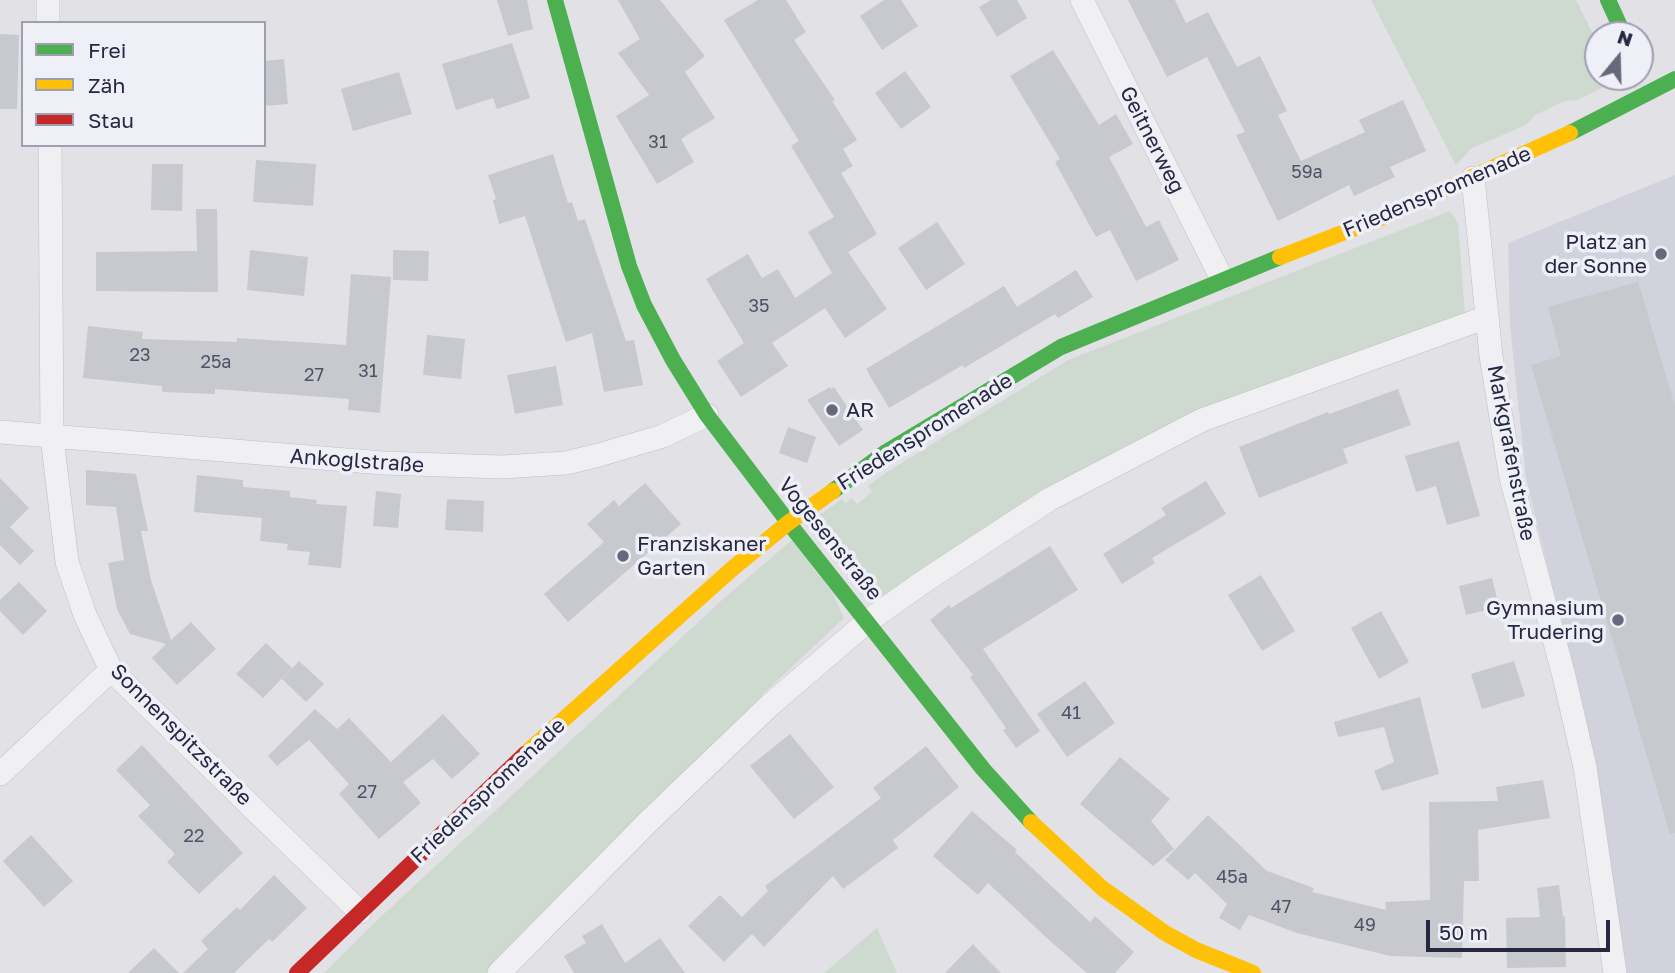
<!DOCTYPE html>
<html>
<head>
<meta charset="utf-8">
<style>
	body { margin:0 }
	#map { position:relative; width:1675px; height:973px; overflow:hidden; background:#e1e1e6; font-family:"Golos Text",sans-serif }
	canvas { display:block }
	.legend { position:absolute; left:21px; top:21px; width:245px; height:126px; box-sizing:border-box; background:#eeeff7; border:2px solid #9e9faf; margin:0; padding:9px 12px; list-style:none; font-size:21px; color:#262842 }
	.legend li { display:flex; align-items:center; gap:14px; height:35px }
	.legend b { width:35px; border:2px solid #9e9faf }
	.north { position:absolute; left:1584px; top:21px; width:70px; height:70px; box-sizing:border-box; background:#eeeff7; border:2px solid #9e9faf; border-radius:50%; rotate:19deg; font-size:19px; font-weight:700; line-height:28px; text-align:center; color:#262842 }
	.north::after { content:''; display:block; margin:auto; width:24px; height:32px; background:#67697b; clip-path:polygon(50% 0,100% 100%,50% 72%,0 100%) }
	.scale { position:absolute; left:1426px; top:920px; width:184px; height:32px; box-sizing:border-box; border:4px solid #262842; border-top:0; padding-left:9px; font-size:21px; line-height:24px; white-space:nowrap; color:#262842; -webkit-text-stroke:5px #eeeff7; paint-order:stroke }
</style>
</head>
<body>
<div id="map">
<canvas width="1675" height="973"></canvas>
<ul class="legend">
<li><b style="height:9px;background:#4caf50"></b>Frei</li>
<li><b style="height:9px;background:#ffc107"></b>Zäh</li>
<li><b style="height:9px;background:#c62828"></b>Stau</li>
</ul>
<div class="north">N</div>
<div class="scale">50 m</div>
</div>
<script>
const c = document.querySelector('canvas').getContext('2d');
c.lineJoin = 'round';
function paint(path, color) {
  c.fillStyle = color;
  c.fill(path, 'evenodd');
}
function toPath(rows) {
  const path = new Path2D();
  for (const r of rows) {
    path.moveTo(r[0], r[1]);
    for (let i = 2; i < r.length; i += 2) path.lineTo(r[i], r[i + 1]);
  }
  return path;
}
function stroke(path, color, width, dash) {
  c.strokeStyle = color;
  c.lineWidth = width;
  c.lineCap = dash ? 'butt' : 'round';
  c.setLineDash(dash || []);
  c.stroke(path);
}
function drawText(font, color, halo, rows, align = 'center') {
  c.font = font + ' "Golos Text",sans-serif';
  c.lineWidth = 7;
  c.setLineDash([]);
  c.textBaseline = 'middle';
  c.strokeStyle = halo;
  c.fillStyle = color;
  for (const [text, x, y, turn = 0] of rows) {
    c.save();
    c.translate(x, y);
    c.rotate((+turn || 0) * Math.PI / 180);
    c.textAlign = isNaN(turn) ? turn : align;
    if (halo) c.strokeText(text, 0, 0);
    c.fillText(text, 0, 0);
    c.restore();
  }
}
paint(toPath([
	[1675,175,1675,973,1627,973,1595,762,1526,478,1510,326,1508,243]
]), '#d1d2dc');
paint(toPath([
	[1371,0,1576,0,1598,44,1598,77,1614,77,1606,86,1577,100,1564,101,1535,115,1526,125,1472,148,1456,165],
	[1450,211,1458,223,1465,315,1045,492,871,603,806,525,842,499,845,503,852,498,857,504,872,492,868,486,887,472,1068,360],
	[792,540,832,592,844,618,763,694,486,973,324,973,373,924,538,771,723,599],
	[877,928,897,973,824,973]
]), '#cedad0');
paint(toPath([
	[497,0,527,0,533,29,508,36],
	[618,0,660,0,705,56,685,72,715,118,681,139,694,162,657,184,616,116,649,95,618,53,640,39],
	[758,0,786,0,806,32,794,40,835,100,832,101,857,140,843,149,853,166,841,173,877,234,848,252,887,309,845,338,825,308,772,343,788,366,741,397,717,361,744,343,706,279,748,254,762,278,778,269,795,298,832,273,808,232,834,217,791,146,799,141,724,20],
	[884,0,901,0,918,26,882,50,860,16],
	[991,0,1017,0,1027,18,997,37,979,7],
	[1128,0,1175,0,1186,23,1208,12,1237,67,1260,56,1287,111,1278,115,1301,161,1365,132,1359,120,1403,100,1426,151,1390,167,1395,177,1354,196,1349,185,1278,221,1236,135,1245,132,1207,57,1167,77],
	[0,34,19,35,17,109,0,109],
	[512,43,530,98,497,109,493,98,456,110,442,64],
	[1053,50,1099,125,1116,114,1133,144,1109,157,1146,227,1159,220,1179,260,1136,281,1110,230,1096,237,1055,162,1060,159,1010,76],
	[284,59,288,104,264,106,264,61],
	[905,71,931,107,901,129,875,93],
	[399,72,412,114,353,131,341,89],
	[553,154,568,203,572,202,578,221,585,219,626,341,634,340,643,385,604,392,592,333,566,342,525,216,499,224,493,200,496,199,488,175],
	[256,160,316,164,313,206,253,202],
	[152,164,183,164,182,211,151,210],
	[196,209,217,209,218,292,96,291,96,252,197,251],
	[937,222,965,264,926,290,898,248],
	[250,250,308,257,304,296,247,290],
	[393,250,429,251,428,281,393,280],
	[1076,270,1093,297,1058,318,1055,314,964,368,963,365,889,408,866,369,1004,286,1017,307],
	[351,274,391,277,380,413,348,410,349,399,215,389,215,394,162,392,162,386,83,378,88,326,143,332,142,339,237,342,237,338,346,345],
	[1638,282,1675,406,1675,833,1670,834,1531,365,1561,356,1548,307],
	[427,335,465,339,461,379,423,375],
	[556,366,563,405,515,414,507,375],
	[830,387,831,389,834,387,863,430,839,446,807,400],
	[1398,389,1411,425,1343,449,1348,463,1259,498,1239,447,1328,412,1329,414],
	[788,427,816,437,807,463,779,453],
	[1459,441,1480,516,1447,525,1436,486,1416,492,1405,456],
	[86,470,136,474,148,531,141,531,151,580,171,640,191,622,216,649,177,685,152,658,166,644,130,634,117,609,108,563,124,560,116,507,86,505],
	[197,475,243,480,243,487,290,491,290,497,317,500,316,504,347,506,341,568,308,565,310,552,287,550,288,544,260,541,262,518,194,512],
	[0,478,29,508,10,527,34,551,20,565,0,545],
	[1206,481,1226,514,1152,558,1155,563,1122,584,1103,554,1166,515,1161,508],
	[645,483,681,524,568,622,544,594,604,542,587,524,614,500,619,506],
	[376,491,401,494,398,528,373,526],
	[447,499,484,501,483,532,445,530],
	[1050,546,1078,590,983,649,1040,731,1016,748,1003,730,1006,728,970,677,973,675,930,620,949,605,951,608],
	[1261,575,1295,631,1262,651,1228,595],
	[1492,578,1499,607,1466,615,1459,586],
	[19,582,47,611,23,635,0,611,0,600],
	[1381,611,1409,662,1379,679,1351,628],
	[266,643,292,668,263,698,236,674],
	[299,661,324,684,306,702,282,679],
	[1514,661,1525,696,1482,709,1471,674],
	[1085,681,1115,723,1067,757,1037,714],
	[1420,697,1439,774,1382,791,1374,771,1394,762,1384,727,1338,737,1334,722],
	[315,709,337,729,349,718,391,762,443,714,480,754,452,779,433,759,403,782,421,803,379,839,339,794,349,784,309,740,277,766,268,756],
	[790,734,834,787,794,819,750,766],
	[142,745,243,853,199,894,167,862,175,854,138,816,150,805,116,770],
	[926,746,959,787,893,840,898,848,843,889,833,876,764,947,752,934,724,962,688,926,720,895,742,917,768,891,765,886,881,798,873,788],
	[1120,757,1170,799,1151,821,1174,849,1153,866,1080,804],
	[1543,780,1550,818,1478,830,1479,881,1464,881,1462,958,1390,956,1297,933,1249,915,1240,930,1219,918,1227,904,1195,873,1188,880,1165,860,1208,815,1267,871,1314,888,1312,892,1386,910,1385,902,1430,900,1429,802,1498,801,1496,787],
	[972,811,1017,850,1015,852,1090,922,1095,916,1134,952,1115,973,1087,973,1049,940,988,883,978,895,933,856],
	[31,835,73,881,44,907,3,861],
	[274,875,307,908,272,942,269,939,234,973,183,973,208,949,201,941,237,907,240,910],
	[1559,885,1563,917,1565,916,1566,967,1507,968,1506,918,1540,917,1537,888],
	[602,924,625,963,660,938,685,973,574,973,564,956,586,943,582,936],
	[973,944,984,956,1001,973,945,973],
	[154,948,179,973,128,973]
]), '#c8c9cf');
const street = toPath([
	[48,0,48,23],
	[1082,0,1222,279],
	[50,145,52,437,67,562,85,615,111,670,360,912],
	[1473,178,1491,356,1511,478,1564,676,1585,767,1615,973],
	[0,432,383,463,502,467,566,463,599,455,663,436,707,415],
	[0,774,111,670],
	[499,973,648,822,770,705,868,621,926,580,1050,499,1202,420,1487,317]
]);
stroke(street, '#bebec4', 24);
stroke(street, '#f0f0f3', 23);
stroke(toPath([
	[555,0,629,266,644,305,673,360,707,415,795,531,983,769,1031,822],
	[1608,0,1624,35],
	[1570,133,1675,79],
	[833,491,886,452,1061,347,1280,257]
]), '#4caf50', 16);
stroke(toPath([
	[1280,257,1381,218,1570,133],
	[525,754,733,568,788,523,833,491],
	[1031,822,1102,888,1165,933,1196,950,1253,973]
]), '#ffc107', 16);
stroke(toPath([
	[297,973,525,754]
]), '#c62828', 16);
for (const [x, y, r, color] of [
	[1661,254,7,"#67697b"],
	[832,410,7,"#67697b"],
	[623,556,7,"#67697b"],
	[1618,620,7,"#67697b"]
]) {
  const dot = new Path2D();
  dot.arc(x, y, r, 0, 2 * Math.PI);
  c.fillStyle = color;
  c.fill(dot);
  stroke(dot, '#eeeff7', 2.5);
}
drawText('18px', '#505267', null, [
	["31",658,142],
	["59a",1307,172],
	["35",759,306],
	["23",140,355],
	["25a",216,362],
	["31",368,371],
	["27",314,375],
	["41",1071,713],
	["27",367,792],
	["22",194,836],
	["45a",1232,877],
	["47",1281,907],
	["49",1365,925]
]);
drawText('21px', '#262842', '#eeeff7', [
	["Geitnerweg",1152,140,63],
	["Friedenspromenade",1437,192,-23],
	["Friedenspromenade",925,432,-32],
	["Markgrafenstraße",1511,453,79],
	["Ankoglstraße",357,461,4],
	["Vogesenstraße",830,539,51],
	["Sonnenspitzstraße",181,735,45],
	["Friedenspromenade",488,791,-43]
]);
drawText('21px', '#262842', '#eeeff7', [
	["Platz an",1647,242],
	["der Sonne",1647,266],
	["AR",846,410,"left"],
	["Franziskaner",637,544,"left"],
	["Garten",637,568,"left"],
	["Gymnasium",1604,608],
	["Trudering",1604,632]
], 'right');
</script>
</body>
</html>
